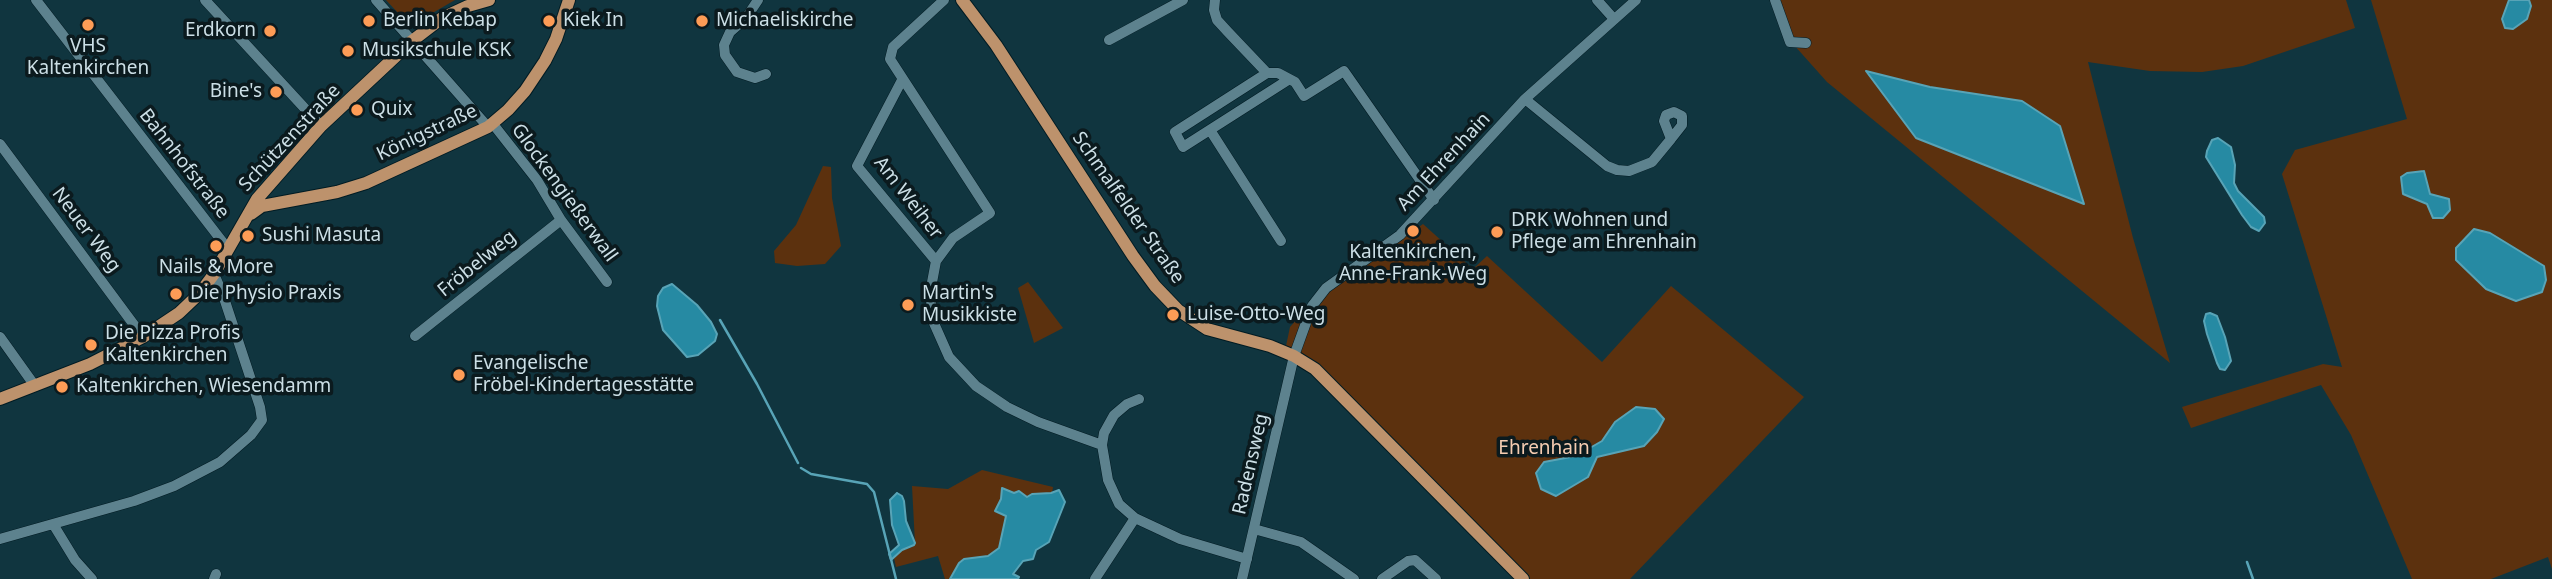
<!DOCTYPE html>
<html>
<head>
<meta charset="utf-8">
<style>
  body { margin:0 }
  canvas { display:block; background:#10353f }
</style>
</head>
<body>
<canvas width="2552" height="579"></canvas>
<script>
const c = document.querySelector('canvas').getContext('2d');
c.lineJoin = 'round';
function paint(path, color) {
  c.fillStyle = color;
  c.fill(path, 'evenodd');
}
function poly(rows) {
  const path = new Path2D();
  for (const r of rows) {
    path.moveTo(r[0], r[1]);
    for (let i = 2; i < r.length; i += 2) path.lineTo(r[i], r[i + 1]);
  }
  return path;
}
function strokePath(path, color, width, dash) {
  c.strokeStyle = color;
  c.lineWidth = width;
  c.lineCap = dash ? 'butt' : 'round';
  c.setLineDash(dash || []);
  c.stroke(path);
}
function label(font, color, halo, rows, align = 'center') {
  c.font = font + ' "Noto Sans",sans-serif';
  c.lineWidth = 7;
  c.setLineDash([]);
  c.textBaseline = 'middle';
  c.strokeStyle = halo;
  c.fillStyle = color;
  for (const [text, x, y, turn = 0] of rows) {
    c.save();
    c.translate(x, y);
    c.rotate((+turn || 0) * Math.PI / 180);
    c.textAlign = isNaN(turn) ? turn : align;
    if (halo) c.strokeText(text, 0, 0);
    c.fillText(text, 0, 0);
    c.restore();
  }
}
paint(poly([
  [386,0,455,0,410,26],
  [1780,0,2346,0,2355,28,2243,66,2202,72,2150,71,2088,62,2133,238,2170,363,1827,82,1794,45],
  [1868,71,1930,87,2060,126,2083,203],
  [2371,0,2552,0,2552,569,2548,557,2491,579,2412,579,2351,435,2321,385,2191,428,2182,407,2323,364,2342,367,2282,174,2295,150,2407,119],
  [823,166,831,167,832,198,841,246,825,264,797,266,775,263,774,251,796,225],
  [1423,224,1473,269,1487,256,1602,362,1671,286,1804,397,1630,579,1528,579,1286,346,1290,327,1306,309],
  [1028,282,1063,328,1034,343,1018,288],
  [982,470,1053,487,1052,493,1032,494,1027,497,1014,493,1001,499,995,510,1006,516,999,548,988,556,964,559,959,563,950,579,945,579,938,556,896,567,894,558,902,550,912,547,915,543,912,486,948,489]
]), '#5c310e');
const water = poly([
  [2509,0,2529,0,2531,6,2527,19,2513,29,2505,28,2502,19,2509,0],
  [1866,71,1930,87,2022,101,2060,126,2084,204,1916,138,1866,71],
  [2218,138,2231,147,2235,165,2234,183,2238,191,2264,217,2265,223,2259,231,2251,227,2242,215,2206,157,2207,151,2212,140,2218,138],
  [2424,171,2430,194,2449,199,2450,210,2443,218,2433,218,2427,204,2403,194,2401,177,2407,173,2424,171],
  [2474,229,2490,233,2544,266,2546,280,2542,292,2516,301,2486,289,2456,260,2456,248,2474,229],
  [672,284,697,305,711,322,717,334,715,341,698,355,687,357,663,330,657,306,658,296,663,288,672,284],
  [2210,313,2217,316,2225,337,2231,361,2225,370,2220,369,2217,363,2207,334,2204,321,2206,314,2210,313],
  [1636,407,1655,409,1664,419,1657,432,1644,446,1597,457,1588,477,1556,496,1541,489,1536,473,1544,462,1576,456,1602,441,1615,422,1636,407],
  [1002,488,1014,493,1019,491,1027,497,1032,494,1051,493,1059,490,1065,502,1049,542,1036,550,1033,559,1023,561,1013,574,1019,577,1018,579,950,579,959,563,964,559,988,556,999,548,1006,516,995,511,1001,499,1002,488],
  [897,493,902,496,904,501,906,521,915,543,914,545,902,550,891,560,889,554,899,545,892,525,890,500,897,493]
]);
paint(water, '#268aa3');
strokePath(water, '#58a4b7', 2);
strokePath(poly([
  [720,320,757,384,798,463],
  [801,468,811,474,867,484,874,492,896,579],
  [2247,562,2253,579]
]), '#58a4b7', 2.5);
const minor = poly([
  [36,0,228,249],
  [205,0,321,126],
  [376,0,488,127],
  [758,0,746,18,730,32,724,45,725,55,737,72,755,78,766,74],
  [944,0,893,47,890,59,990,213,953,238,936,261,930,293,933,321,949,357,976,386,1007,407,1038,422,1102,445],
  [1215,0,1214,10,1217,20,1228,32,1267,73,1278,73,1295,82,1304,96,1344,71,1434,200],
  [1597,0,1614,19],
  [1775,0,1790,42,1806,43],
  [1109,40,1183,0],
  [1267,73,1175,132,1183,147,1288,80],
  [902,80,857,166,936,261],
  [1525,99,1607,166,1617,170,1629,171,1652,162,1671,139,1682,125,1682,116,1674,112,1666,115,1664,121,1671,139],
  [493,124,537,180,561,220,607,282],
  [1210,130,1281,241],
  [0,144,143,337],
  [415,336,561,220],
  [0,337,35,386],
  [1139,399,1127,404,1114,415,1104,433,1102,445,1108,480,1119,504,1135,518,1180,539,1247,559],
  [53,524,75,560,92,579],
  [1254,529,1301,542,1354,579],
  [0,539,134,501,174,486,220,462,251,435,262,420,260,407,223,295,214,274],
  [214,579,216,574],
  [1095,579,1135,518],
  [1242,579,1294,356,1312,306,1326,288,1400,235,1525,99,1636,0],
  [1382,579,1408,561,1415,560,1436,579]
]);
const major = poly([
  [962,0,996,45,1133,256,1155,286,1178,310,1207,329,1270,346,1294,356,1315,369,1523,579],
  [251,214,262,206,337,192,366,183,488,127,508,110,525,91,545,61,556,39,569,0],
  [0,399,90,364,143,337,179,313,199,294,214,274,257,199,321,126,412,41,442,18,468,6,489,0]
]);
strokePath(minor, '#011b23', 11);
strokePath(major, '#011b23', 14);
strokePath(minor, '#5d828e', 10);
strokePath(major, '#bd926c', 12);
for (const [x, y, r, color] of [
  [369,21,7,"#fd9c56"],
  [549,21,7,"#fd9c56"],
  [702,21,7,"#fd9c56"],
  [88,25,7,"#fd9c56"],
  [270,31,7,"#fd9c56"],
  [348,51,7,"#fd9c56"],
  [276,92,7,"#fd9c56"],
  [357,110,7,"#fd9c56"],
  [1413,231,7,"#fd9c56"],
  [1497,232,7,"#fd9c56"],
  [248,236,7,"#fd9c56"],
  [216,246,7,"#fd9c56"],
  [176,294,7,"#fd9c56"],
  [908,305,7,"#fd9c56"],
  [1173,315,7,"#fd9c56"],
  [91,345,7,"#fd9c56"],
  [459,375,7,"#fd9c56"],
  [62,387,7,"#fd9c56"]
]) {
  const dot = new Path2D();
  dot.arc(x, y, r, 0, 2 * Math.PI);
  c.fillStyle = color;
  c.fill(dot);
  strokePath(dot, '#0b1a1e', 2.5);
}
label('19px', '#ccdfe6', '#0b1a1e', [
  ["Berlin Kebap",383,21],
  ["Kiek In",563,21],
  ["Michaeliskirche",716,21],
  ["Erdkorn",256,31,"right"],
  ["VHS",88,47,"center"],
  ["Kaltenkirchen",88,69,"center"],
  ["Musikschule KSK",362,51],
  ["Bine's",262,92,"right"],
  ["Quix",371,110],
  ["DRK Wohnen und",1511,221],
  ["Pflege am Ehrenhain",1511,243],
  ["Sushi Masuta",262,236],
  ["Kaltenkirchen,",1413,253,"center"],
  ["Anne-Frank-Weg",1413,275,"center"],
  ["Nails & More",216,268,"center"],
  ["Die Physio Praxis",190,294],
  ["Martin's",922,294],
  ["Musikkiste",922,316],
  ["Luise-Otto-Weg",1187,315],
  ["Die Pizza Profis",105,334],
  ["Kaltenkirchen",105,356],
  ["Evangelische",473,364],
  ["Fröbel-Kindertagesstätte",473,386],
  ["Kaltenkirchen, Wiesendamm",76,387]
], 'left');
label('19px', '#ccdfe6', '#0b1a1e', [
  ["Königstraße",427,133,-25],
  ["Schützenstraße",290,138,-47],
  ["Am Ehrenhain",1444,162,-47],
  ["Bahnhofstraße",184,164,52],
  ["Glockengießerwall",564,193,54],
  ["Am Weiher",908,198,52],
  ["Schmalfelder Straße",1128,208,55],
  ["Neuer Weg",86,230,53],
  ["Fröbelweg",477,264,-39],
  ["Radensweg",1251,464,-77]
]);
label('19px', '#f5ccb1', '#0b1a1e', [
  ["Ehrenhain",1544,449]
]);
</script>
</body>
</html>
